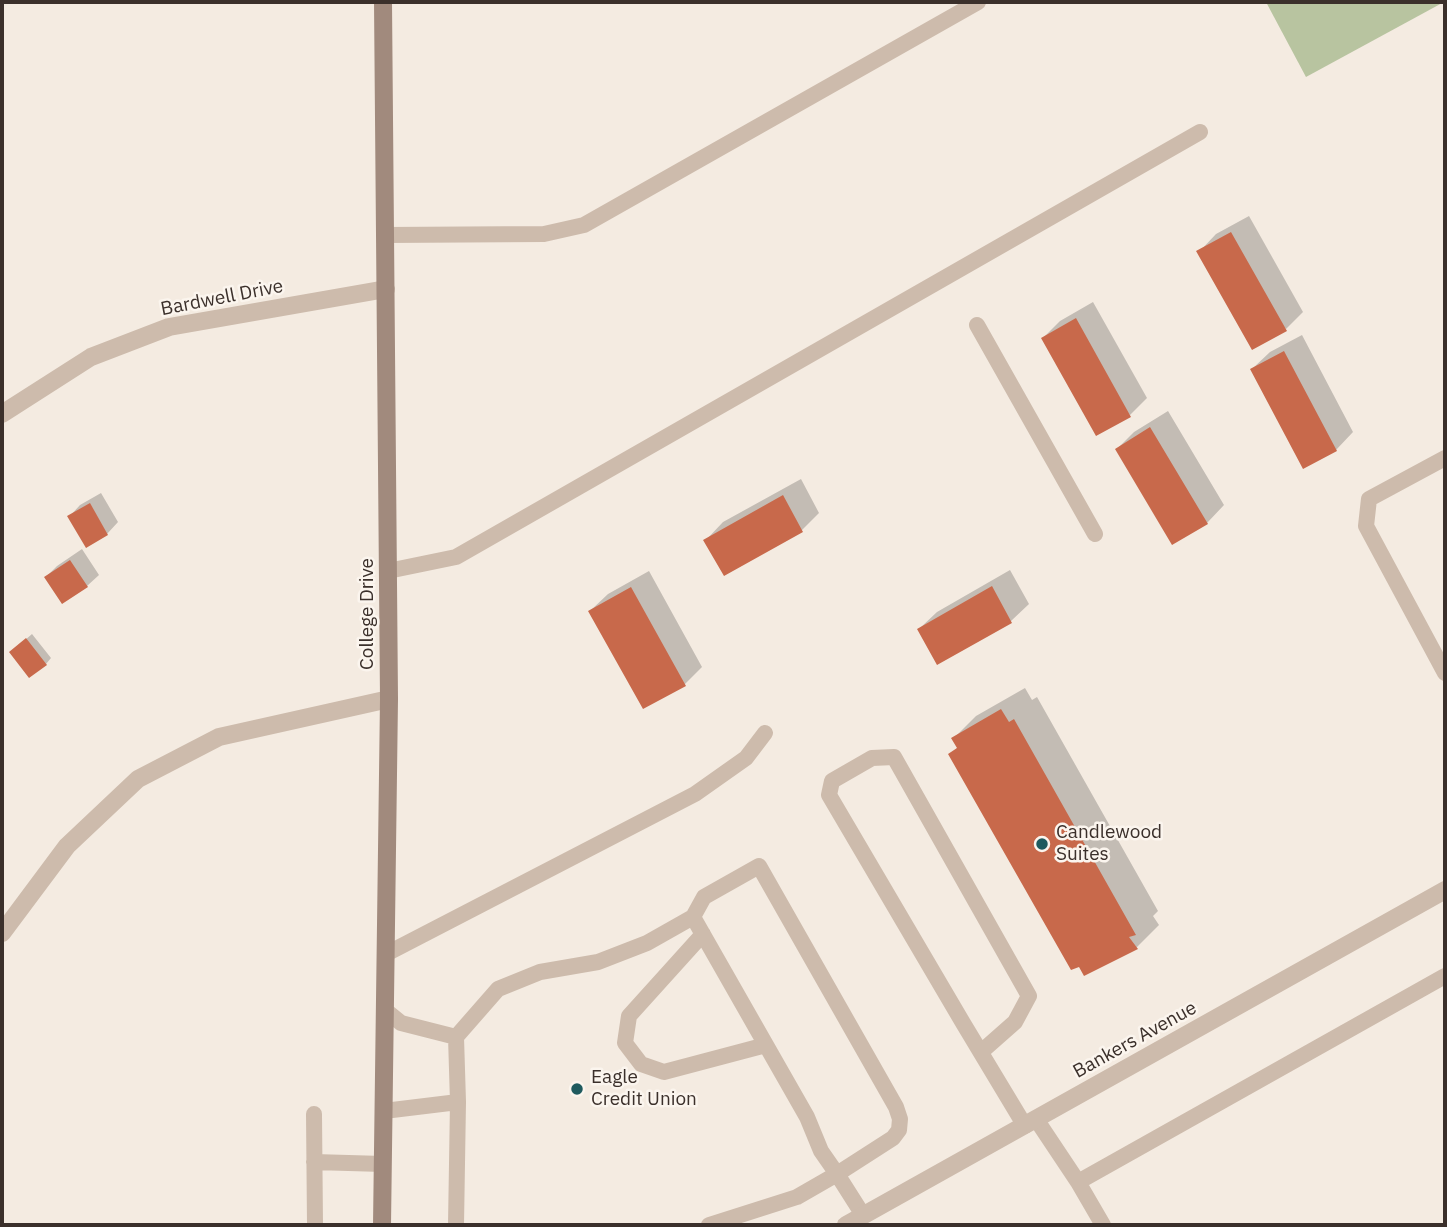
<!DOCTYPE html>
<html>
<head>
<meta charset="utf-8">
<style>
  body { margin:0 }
  #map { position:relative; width:1447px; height:1227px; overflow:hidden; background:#f4ebe1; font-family:"IBM Plex Sans",sans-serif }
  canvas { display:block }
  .frame { position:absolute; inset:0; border:4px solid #3b302b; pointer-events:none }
</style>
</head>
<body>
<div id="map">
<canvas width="1447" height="1227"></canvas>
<div class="frame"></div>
</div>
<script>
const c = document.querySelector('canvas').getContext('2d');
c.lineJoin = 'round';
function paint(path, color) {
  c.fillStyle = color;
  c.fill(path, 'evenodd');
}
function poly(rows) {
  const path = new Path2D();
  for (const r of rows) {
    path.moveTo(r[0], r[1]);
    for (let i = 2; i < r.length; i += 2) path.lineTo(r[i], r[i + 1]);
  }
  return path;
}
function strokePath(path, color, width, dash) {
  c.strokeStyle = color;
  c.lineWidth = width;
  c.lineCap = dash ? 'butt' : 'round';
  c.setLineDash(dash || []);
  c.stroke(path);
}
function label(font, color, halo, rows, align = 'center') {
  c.font = font + ' "IBM Plex Sans",sans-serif';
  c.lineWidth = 5;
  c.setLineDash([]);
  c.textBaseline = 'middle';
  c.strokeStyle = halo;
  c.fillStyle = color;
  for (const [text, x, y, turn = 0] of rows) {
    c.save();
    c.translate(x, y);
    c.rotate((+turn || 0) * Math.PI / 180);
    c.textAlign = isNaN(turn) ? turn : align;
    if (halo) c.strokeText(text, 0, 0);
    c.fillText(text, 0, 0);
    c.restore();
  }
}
paint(poly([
  [1266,2,1444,2,1306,77]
]), '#b8c4a0');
paint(poly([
  [1249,216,1303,312,1286,329,1199,252,1216,234],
  [1093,302,1147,398,1130,415,1043,338,1060,321],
  [1302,335,1353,432,1336,450,1252,369,1270,352],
  [1168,411,1224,505,1207,523,1117,449,1134,432],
  [801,479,819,513,802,530,706,540,723,522],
  [101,493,118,522,107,534,69,517,80,505],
  [82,549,99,575,87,586,46,577,57,566],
  [1010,570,1029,604,1011,621,938,663,919,629,937,612],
  [649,571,702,667,685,684,644,707,590,611,608,594],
  [32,634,51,658,46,664,17,647],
  [1025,688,1032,700,1037,697,1158,911,1153,916,1159,925,1136,948,951,754,958,747,953,739,976,716]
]), '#0003');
paint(poly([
  [1231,232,1287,331,1252,350,1196,251],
  [1076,318,1131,417,1096,436,1041,338],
  [1284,351,1337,451,1303,469,1250,369],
  [1150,427,1208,524,1172,545,1115,449],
  [783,495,803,532,724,576,703,540],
  [90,503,108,535,86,548,67,516],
  [70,560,88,587,62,604,44,577],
  [992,586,1012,623,937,665,917,629],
  [631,587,686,686,643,709,588,611],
  [26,638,47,665,29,678,9,652],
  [1001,709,1009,722,1014,719,1136,935,1129,937,1138,949,1084,976,1079,967,1071,970,948,754,957,748,951,738]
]), '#c8694b');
strokePath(poly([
  [386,235,544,234,584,225,978,2],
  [977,325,1095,534],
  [1445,458,1369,499,1366,526,1445,673],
  [388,571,456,557,1200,132],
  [693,917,704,897,759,866,896,1107,900,1119,899,1130,893,1138,837,1174,863,1215],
  [703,934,629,1016,625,1043,641,1064,664,1072,766,1045],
  [386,954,695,794,746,758,765,733],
  [385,1010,401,1023,456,1037],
  [981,1052,1015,1022,1029,996,894,757,872,758,832,781,829,795,963,1023,1025,1126],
  [384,1111,458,1102],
  [314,1114,315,1225],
  [1036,1119,1078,1182,1103,1225],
  [314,1162,383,1164],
  [1078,1182,1445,976],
  [456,1225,458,1102,456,1037,498,989,540,972,598,962,647,943,693,917,807,1117,821,1151,837,1174,797,1197,709,1225]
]), '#cdbbac', 16);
strokePath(poly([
  [2,414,91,357,169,327,386,289],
  [2,933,67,846,138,779,219,737,389,699],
  [846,1225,1445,890]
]), '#cdbbac', 18);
strokePath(poly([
  [382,1225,389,699,383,2]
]), '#a18a7d', 18);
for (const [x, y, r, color] of [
  [1042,844,7,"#1f5a5e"],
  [577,1089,7,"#1f5a5e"]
]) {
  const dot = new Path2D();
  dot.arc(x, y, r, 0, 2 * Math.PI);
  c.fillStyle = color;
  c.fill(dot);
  strokePath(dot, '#fbf5ee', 2.5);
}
label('19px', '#3b302b', '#fbf5ee', [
  ["Bardwell Drive",222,298,-11],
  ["College Drive",368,614,-90],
  ["Bankers Avenue",1135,1040,-29]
]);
label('19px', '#3b302b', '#fbf5ee', [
  ["Candlewood",1056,833],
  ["Suites",1056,855],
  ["Eagle",591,1078],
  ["Credit Union",591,1100]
], 'left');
</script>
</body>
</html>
